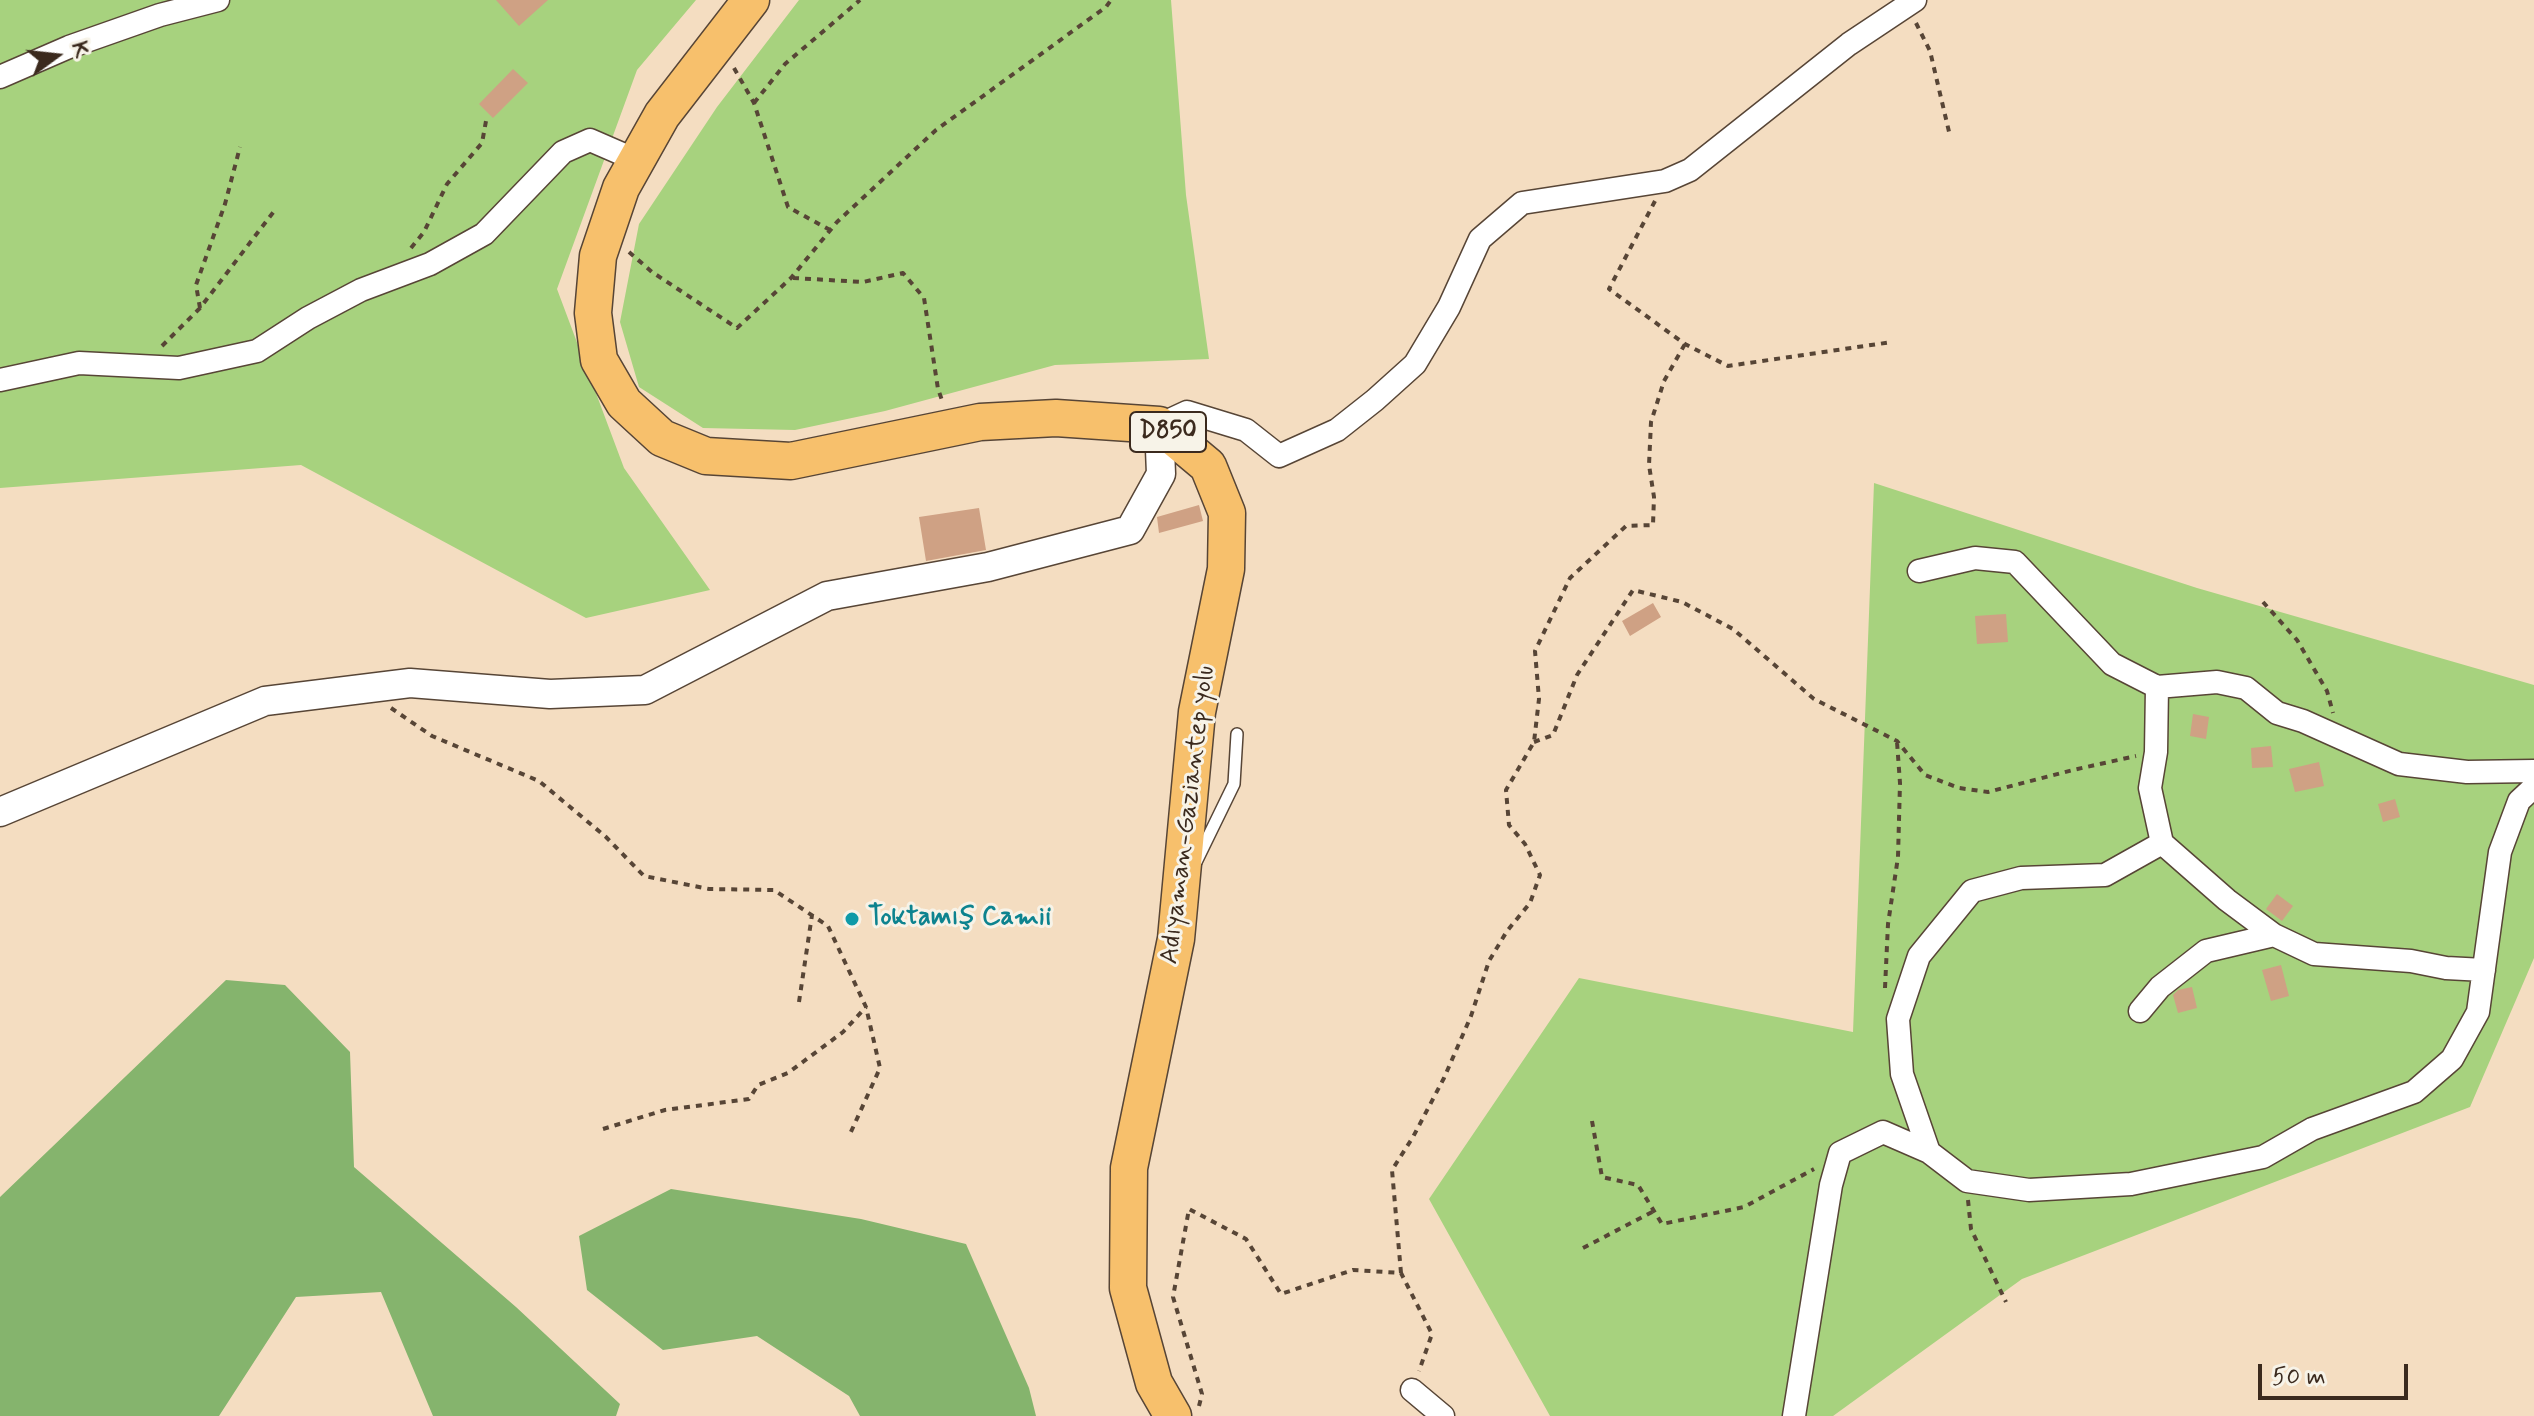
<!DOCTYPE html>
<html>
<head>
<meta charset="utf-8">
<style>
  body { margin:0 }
  #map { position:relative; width:2534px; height:1416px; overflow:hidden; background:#f4ddc1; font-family:Mynerve,sans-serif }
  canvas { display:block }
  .north { position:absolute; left:16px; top:16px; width:80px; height:80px; -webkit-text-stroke:6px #f7f3e8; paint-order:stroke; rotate:75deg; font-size:22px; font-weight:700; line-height:32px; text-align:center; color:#3b2a1e }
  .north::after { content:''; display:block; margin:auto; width:28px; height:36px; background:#3b2a1e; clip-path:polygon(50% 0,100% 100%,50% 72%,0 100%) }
  .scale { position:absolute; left:2258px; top:1364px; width:150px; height:36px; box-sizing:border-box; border:4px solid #3b2a1e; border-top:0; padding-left:10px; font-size:24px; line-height:28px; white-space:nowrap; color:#3b2a1e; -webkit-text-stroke:6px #f7f3e8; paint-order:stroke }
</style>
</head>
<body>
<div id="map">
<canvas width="2534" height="1416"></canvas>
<div class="north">K</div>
<div class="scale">50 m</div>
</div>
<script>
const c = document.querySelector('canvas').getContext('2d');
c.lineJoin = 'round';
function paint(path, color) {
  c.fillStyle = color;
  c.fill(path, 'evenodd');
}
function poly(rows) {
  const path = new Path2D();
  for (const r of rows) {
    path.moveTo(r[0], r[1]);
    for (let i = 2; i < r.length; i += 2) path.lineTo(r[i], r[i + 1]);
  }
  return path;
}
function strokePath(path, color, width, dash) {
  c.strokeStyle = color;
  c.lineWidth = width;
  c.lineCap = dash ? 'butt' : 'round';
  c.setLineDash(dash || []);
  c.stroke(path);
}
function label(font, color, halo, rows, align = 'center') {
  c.font = font + ' Mynerve,sans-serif';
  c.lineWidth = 6;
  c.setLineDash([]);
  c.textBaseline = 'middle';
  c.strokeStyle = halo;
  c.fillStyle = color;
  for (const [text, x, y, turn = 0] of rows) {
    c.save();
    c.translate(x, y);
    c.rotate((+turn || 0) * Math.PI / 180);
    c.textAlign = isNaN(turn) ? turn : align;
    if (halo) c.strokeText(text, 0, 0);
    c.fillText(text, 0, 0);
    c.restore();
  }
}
paint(poly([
  [0,0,696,0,637,70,557,289,624,468,710,590,586,618,301,465,0,488],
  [799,0,1171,0,1186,195,1209,359,1055,365,885,411,795,430,703,428,639,387,620,322,639,224,717,107],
  [1874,483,2197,588,2534,685,2534,958,2470,1107,2022,1279,1833,1416,1550,1416,1429,1199,1579,978,1853,1032]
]), '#a7d27e');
paint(poly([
  [226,980,285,985,350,1052,354,1167,516,1307,620,1404,616,1416,433,1416,381,1292,296,1297,219,1416,0,1416,0,1197],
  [671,1189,861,1219,966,1244,1029,1388,1036,1416,860,1416,849,1396,757,1336,663,1350,587,1290,579,1236]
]), '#85b46d');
paint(poly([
  [496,0,548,0,519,26],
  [513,69,528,83,493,118,479,104],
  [1199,505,1203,521,1159,533,1157,517],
  [979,508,986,550,926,561,919,517],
  [1653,603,1661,617,1630,636,1622,621],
  [2006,614,2008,642,1977,644,1975,616],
  [2193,714,2209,717,2206,739,2190,736],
  [2271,746,2273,767,2252,768,2251,748],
  [2319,762,2324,786,2295,792,2289,769],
  [2395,799,2400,817,2383,822,2378,804],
  [2277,894,2293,906,2282,921,2266,909],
  [2281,965,2289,996,2271,1001,2262,970],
  [2192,987,2197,1008,2178,1013,2173,995,2178,990]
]), '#cfa184');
const service = poly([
  [1196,862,1234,784,1237,734]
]);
const minor = poly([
  [0,77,69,47,160,15,218,0],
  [0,380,79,363,179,368,257,351,308,318,361,290,430,264,484,234,563,152,590,140,636,160],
  [1159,425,1187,412,1246,430,1279,456,1337,430,1375,400,1415,364,1449,307,1480,239,1522,203,1665,181,1690,170,1849,44,1915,0],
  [1919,571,1975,558,2015,562,2112,664,2157,687],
  [2484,970,2446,968,2411,961,2314,954,2274,935,2227,900,2162,843,2150,788,2156,752,2157,687,2217,682,2246,688,2277,713,2303,721,2399,764,2467,772,2534,771],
  [2140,1011,2160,987,2206,951,2274,935],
  [1929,1152,1902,1074,1898,1019,1919,956,1972,891,2021,878,2105,875,2162,843],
  [1412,1390,1443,1416],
  [1794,1416,1831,1185,1840,1153,1883,1132,1929,1152,1967,1181,2029,1190,2131,1184,2263,1157,2312,1129,2414,1092,2452,1059,2478,1012,2500,852,2519,801,2534,787]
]);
const tertiary = poly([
  [0,812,265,701,410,683,550,694,645,690,827,596,988,567,1130,530,1161,474,1159,425]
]);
const primary = poly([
  [751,0,662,115,621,188,598,256,593,313,599,360,624,403,662,438,706,456,791,461,980,422,1056,418,1159,425,1208,466,1227,513,1226,569,1197,712,1176,939,1129,1168,1128,1288,1154,1383,1173,1416]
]);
strokePath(service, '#574536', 14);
strokePath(minor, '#574536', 25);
strokePath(tertiary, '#574536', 31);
strokePath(primary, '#574536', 39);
strokePath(poly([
  [1916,23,1930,51,1950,136],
  [734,68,754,103,788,207,830,230],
  [754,103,785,64,860,0],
  [1655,201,1609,289,1685,344,1728,366,1892,342],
  [411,248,424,232,447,184,482,143,486,121],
  [629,252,652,272,737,328,791,278,837,222,936,130,1106,7,1111,0],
  [793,278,863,282,903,273,924,298,938,389,943,403],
  [200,308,196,285,225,204,240,147],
  [162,346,200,308,275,210],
  [2263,602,2297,640,2327,691,2333,713],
  [391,708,432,736,539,781,606,837,644,876,709,889,774,890,828,926,866,1007,880,1068,850,1134],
  [1534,742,1553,735,1577,675,1633,590,1682,602,1733,629,1814,699,1897,741,1925,775,1959,788,1988,792,2073,770,2136,756],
  [1885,988,1888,924,1898,857,1900,783,1897,742],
  [799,1002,812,915],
  [1592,1121,1602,1177,1638,1185,1662,1224,1744,1207,1814,1169],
  [603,1129,665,1110,749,1099,758,1085,788,1073,843,1032,866,1007],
  [1968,1200,1971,1229,2006,1302],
  [1583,1248,1654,1211],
  [1401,1273,1392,1170,1413,1137,1444,1078,1471,1016,1489,961,1507,931,1530,903,1540,875,1525,844,1509,825,1506,790,1534,742,1539,699,1535,651,1570,578,1626,526,1653,525,1654,497,1649,465,1651,422,1664,381,1685,344],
  [1199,1406,1202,1394,1173,1297,1189,1209,1246,1239,1281,1294,1353,1270,1401,1273,1432,1334,1419,1371]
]), '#574536', 4, [6, 6]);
strokePath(service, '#fff', 11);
strokePath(minor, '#fff', 22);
strokePath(tertiary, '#fff', 28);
strokePath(primary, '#f7c06c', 36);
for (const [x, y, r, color] of [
  [852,919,8,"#0f9aa8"]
]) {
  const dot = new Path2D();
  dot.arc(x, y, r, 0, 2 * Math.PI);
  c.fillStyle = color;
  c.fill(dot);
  strokePath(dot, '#f7f3e8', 3);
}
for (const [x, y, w] of [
  [1168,432,76]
]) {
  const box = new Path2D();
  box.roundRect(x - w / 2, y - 20, w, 40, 6);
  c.fillStyle = '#f7f3e8';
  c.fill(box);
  strokePath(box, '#3b2a1e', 2);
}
label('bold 24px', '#3b2a1e', null, [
  ["D850",1168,432]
]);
label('26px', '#3b2a1e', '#f7f3e8', [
  ["Adıyaman-Gaziantep yolu",1189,815,-83]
]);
label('bold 26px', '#0d838f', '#f7f3e8', [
  ["Toktamış Camii",868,919]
], 'left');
</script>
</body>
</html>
